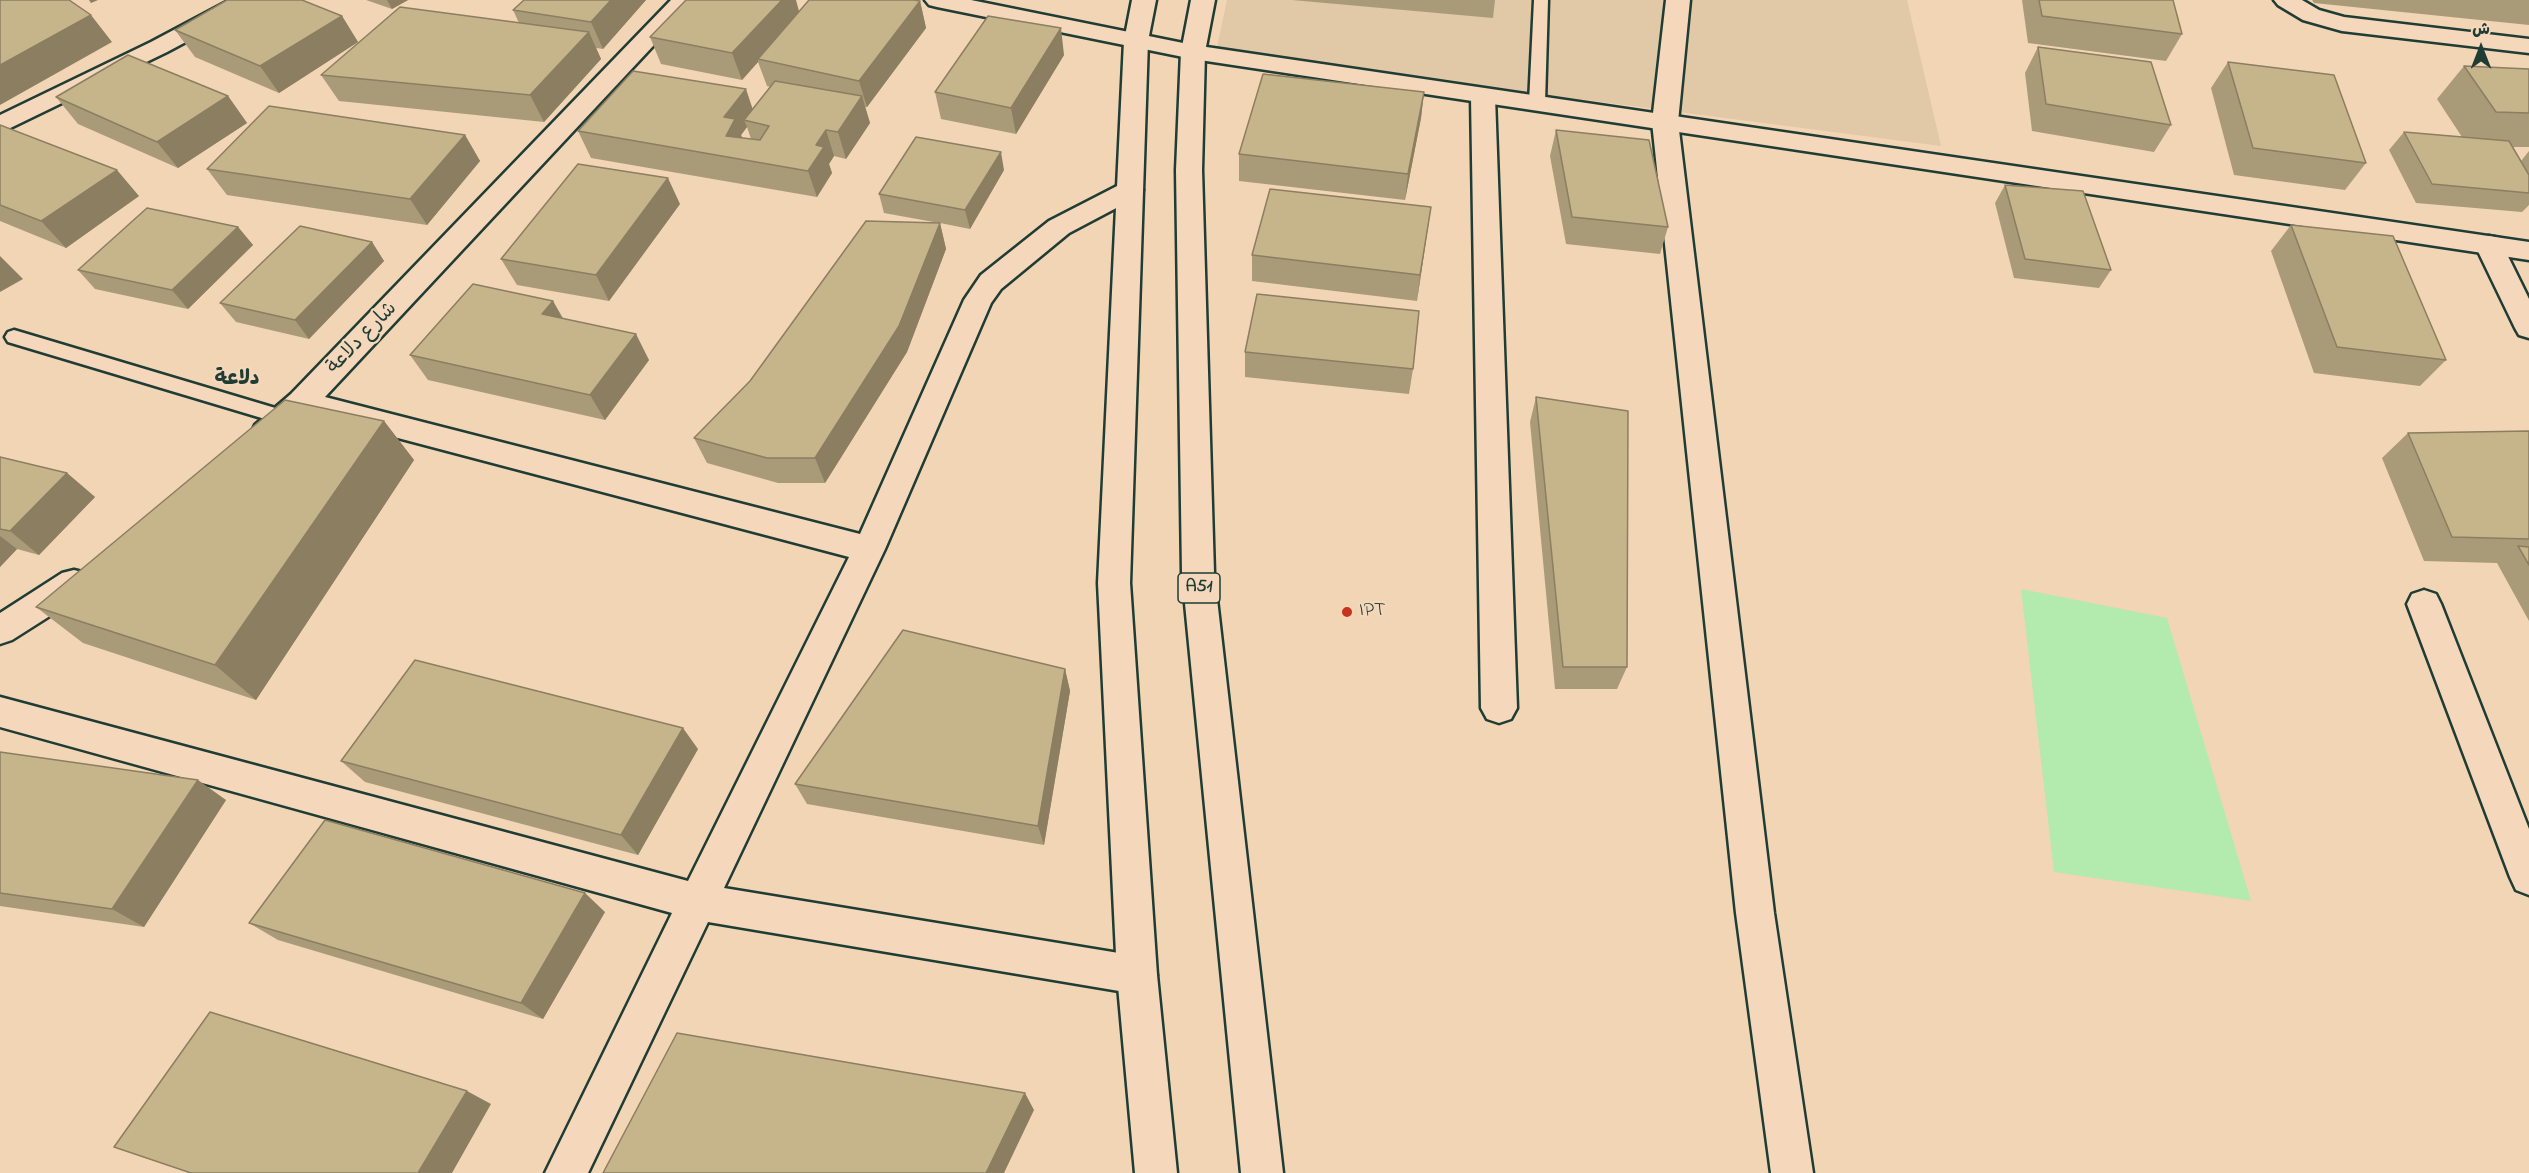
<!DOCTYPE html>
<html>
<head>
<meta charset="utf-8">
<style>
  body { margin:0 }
  #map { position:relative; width:2529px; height:1173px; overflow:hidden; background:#f2d5b5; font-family:"Indie Flower","Playpen Sans Arabic",sans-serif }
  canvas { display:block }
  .north { position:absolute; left:2451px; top:18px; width:60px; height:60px; -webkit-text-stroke:4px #f5d7bb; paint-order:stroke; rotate:0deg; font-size:16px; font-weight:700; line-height:24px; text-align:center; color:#1f3d34 }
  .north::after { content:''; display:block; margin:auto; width:21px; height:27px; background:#1f3d34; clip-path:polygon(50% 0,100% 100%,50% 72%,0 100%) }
</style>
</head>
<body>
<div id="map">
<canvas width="2529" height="1173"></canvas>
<div class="north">ش</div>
</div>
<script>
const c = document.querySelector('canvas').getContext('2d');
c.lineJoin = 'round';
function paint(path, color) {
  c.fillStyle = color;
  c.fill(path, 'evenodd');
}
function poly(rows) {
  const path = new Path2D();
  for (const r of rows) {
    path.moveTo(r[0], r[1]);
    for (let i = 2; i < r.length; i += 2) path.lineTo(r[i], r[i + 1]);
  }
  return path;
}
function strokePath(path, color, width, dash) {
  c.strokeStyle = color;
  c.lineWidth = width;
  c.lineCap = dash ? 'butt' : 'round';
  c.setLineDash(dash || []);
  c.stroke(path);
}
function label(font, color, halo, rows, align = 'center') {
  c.font = font + ' "Indie Flower","Playpen Sans Arabic",sans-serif';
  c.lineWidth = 4.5;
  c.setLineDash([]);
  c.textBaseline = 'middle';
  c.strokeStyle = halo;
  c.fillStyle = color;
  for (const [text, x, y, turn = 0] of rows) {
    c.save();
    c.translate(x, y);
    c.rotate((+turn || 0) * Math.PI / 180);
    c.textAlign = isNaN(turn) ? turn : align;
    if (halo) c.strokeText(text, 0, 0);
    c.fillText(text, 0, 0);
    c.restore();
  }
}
paint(poly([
  [1227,0,1907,0,1941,146,1216,52]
]), '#e1c8a6');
paint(poly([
  [2021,589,2167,618,2251,901,2054,872]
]), '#b3eaad');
const lane = poly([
  [1534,0,1548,0,1545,103,1537,108,1529,103,1534,0],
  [14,330,292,413,295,418,292,423,285,425,8,342,5,337,8,332,14,330]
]);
const street = poly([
  [230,0,259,0,255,5,167,52,0,133,0,115,151,42,230,0],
  [671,0,696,0,325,397,860,534,964,300,981,275,1049,221,1121,184,1130,181,1139,184,1143,190,1139,196,1069,233,1001,289,991,303,885,549,724,888,1137,956,1151,961,1157,975,1151,989,1137,994,708,922,588,1173,545,1173,672,913,0,727,0,697,688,881,849,557,307,414,277,441,266,444,255,441,251,433,255,425,291,394,671,0],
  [1666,0,1690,0,1678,122,1774,913,1813,1173,1771,1173,1736,913,1652,122,1666,0],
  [2274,0,2302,0,2319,10,2344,17,2529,39,2529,53,2342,31,2303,20,2278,5,2274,0],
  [1483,89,1492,92,1495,97,1517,708,1511,719,1499,723,1487,719,1481,708,1471,97,1474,92,1483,89],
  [2489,236,2499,238,2529,299,2529,338,2519,335,2515,328,2475,245,2479,238,2489,236],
  [74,570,86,573,90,583,86,593,12,640,0,644,0,613,62,573,74,570],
  [2424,590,2436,594,2441,604,2529,829,2529,895,2516,890,2510,877,2407,604,2412,594,2424,590]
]);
const secondary = poly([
  [925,0,971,0,1193,45,2529,242,2529,260,1193,59,937,7,929,5,925,0]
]);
const highway = poly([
  [1132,0,1156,0,1148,41,1130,583,1157,975,1177,1173,1135,1173,1117,975,1098,583,1124,41,1132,0],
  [1191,0,1215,0,1205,52,1202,170,1214,573,1283,1173,1241,1173,1182,573,1176,170,1181,52,1191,0]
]);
strokePath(lane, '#1f3d34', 5);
strokePath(street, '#1f3d34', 5);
strokePath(secondary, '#1f3d34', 5);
strokePath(highway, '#1f3d34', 5);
paint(lane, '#f5d7bb');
paint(street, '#f5d7bb');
paint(secondary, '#f5d7bb');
paint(highway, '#f5d7bb');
paint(poly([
  [366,0,408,0,392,9],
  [524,0,646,0,603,49,596,48,601,59,544,122,339,101,321,75,519,23,513,10],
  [1292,0,1495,0,1493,18],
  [2022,0,2173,0,2182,34,2166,61,2028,43],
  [2312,0,2529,0,2529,25,2314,3],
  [920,1,926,28,867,107,865,107,870,123,846,159,834,156,829,164,832,173,817,197,591,158,578,131,753,109,770,87,767,86,758,62,742,80,661,64,650,37,799,11],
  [747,127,751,139,742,138,741,135],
  [342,16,358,42,279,93,195,57,175,30],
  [2038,47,2171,125,2154,152,2032,131,2025,73],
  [1064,55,1016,134,941,119,935,92],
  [2228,62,2366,163,2345,190,2234,175,2211,88],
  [2464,66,2529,69,2529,147,2513,147,2521,161,2529,151,2529,205,2522,212,2416,203,2389,150,2404,132,2462,137,2437,99],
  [1424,92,1421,118,1405,200,1239,181,1239,154],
  [228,96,247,123,178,168,78,124,56,97],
  [0,125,139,196,66,248,0,221],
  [1556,130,1668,227,1660,254,1566,244,1550,156],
  [465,135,480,161,427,225,227,195,207,169],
  [1004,170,970,229,940,223,946,249,907,352,825,483,778,483,707,463,694,438,939,223,884,213,879,194],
  [2005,185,2111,270,2099,288,2014,278,1995,203],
  [680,204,609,301,517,285,501,259],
  [1431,207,1417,301,1252,281,1252,255],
  [2291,225,2446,360,2420,386,2314,373,2271,251],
  [238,227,253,245,188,309,95,289,78,270],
  [372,242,384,261,309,339,236,322,220,303],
  [553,301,563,318,649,360,605,420,428,380,410,355],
  [1245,352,1413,369,1409,394,1245,377],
  [1536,397,1627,667,1617,689,1555,689,1530,422],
  [384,421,414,460,256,700,83,643,36,607],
  [2529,431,2529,621,2497,563,2424,561,2382,458,2408,433],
  [0,457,67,473,95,497,39,555,17,549,0,567],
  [1065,669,1070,691,1044,845,807,804,795,784],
  [698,749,638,855,365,782,341,761],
  [0,752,226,800,144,927,0,906],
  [605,912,543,1019,278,940,249,923]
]), '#aa9b78');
paint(poly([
  [89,0,98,0,91,3],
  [387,0,408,0,392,9],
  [611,0,646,0,603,49,591,22],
  [782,0,796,0,800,15,758,59,758,62,742,80,732,53],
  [920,1,926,28,867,107,859,81],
  [91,15,112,42,0,105,0,65],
  [342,16,358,42,279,93,260,66],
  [1061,28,1064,55,1016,134,1011,108],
  [589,32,601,59,544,122,530,95],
  [746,89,755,116,744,120,747,127,741,135,745,146,726,136,724,117],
  [1424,92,1421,118,1405,200,1408,174],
  [228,96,247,123,178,168,157,142],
  [862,96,870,123,846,159,838,132],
  [826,130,834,156,829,164,832,173,817,197,808,171,816,145],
  [465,135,480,161,427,225,410,199],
  [1001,152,1004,170,970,229,965,210],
  [117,170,139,196,66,248,41,221],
  [668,178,680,204,609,301,596,275],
  [1431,207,1427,233,1417,301,1420,275],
  [940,223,946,249,907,352,825,483,815,458],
  [238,227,253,245,188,309,172,290],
  [372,242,384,261,309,339,295,320],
  [0,256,23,279,0,292],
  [553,301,567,327,542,314],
  [636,334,649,360,605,420,590,395],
  [384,421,414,460,256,700,215,665],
  [67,473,95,497,39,555,10,531],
  [0,536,17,549,0,567],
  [1065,669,1070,691,1044,845,1038,826],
  [683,728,698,749,638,855,621,835],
  [198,780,226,800,144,927,112,909],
  [585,893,605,912,543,1019,521,1003],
  [467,1091,491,1104,452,1173,418,1173],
  [1025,1093,1034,1110,1004,1173,986,1173]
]), '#8b7e61');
const building = poly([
  [0,0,69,0,91,15,0,65,0,0],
  [227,0,302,0,342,16,260,66,175,30,227,0],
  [524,0,611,0,591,22,513,10,524,0],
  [686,0,782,0,732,53,650,37,686,0],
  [809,0,914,0,920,1,859,81,758,59,809,0],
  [2039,0,2173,0,2182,34,2042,16,2039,0],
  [400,7,589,32,530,95,321,75,400,7],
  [988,16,1061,28,1011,108,935,92,988,16],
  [2038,47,2151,62,2171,125,2046,104,2038,47],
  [128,55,228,96,157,142,56,97,128,55],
  [2228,62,2334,75,2366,163,2253,148,2228,62],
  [2464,66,2529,69,2529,113,2496,112,2464,66],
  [633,71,746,89,724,117,735,119,726,136,760,140,769,126,744,120,775,81,862,96,838,132,826,130,816,145,824,147,808,171,578,131,633,71],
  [1263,74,1424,92,1408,174,1239,154,1263,74],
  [269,106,465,135,410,199,207,169,269,106],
  [0,125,117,170,41,221,0,205,0,125],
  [1556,130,1649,140,1668,227,1572,217,1556,130],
  [2404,132,2509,141,2529,175,2529,193,2432,184,2404,132],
  [916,137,1001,152,965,210,879,194,916,137],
  [578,164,668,178,596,275,501,259,578,164],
  [2005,185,2083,191,2111,270,2025,259,2005,185],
  [1270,189,1431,207,1420,275,1252,255,1270,189],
  [147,208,238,227,172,290,78,270,147,208],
  [866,221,940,223,899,326,815,458,767,458,694,438,750,381,866,221],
  [2291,225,2393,236,2446,360,2337,347,2291,225],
  [300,226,372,242,295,320,220,303,300,226],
  [473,284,553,301,542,314,636,334,590,395,410,355,473,284],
  [1257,294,1419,311,1413,369,1245,352,1257,294],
  [1536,397,1628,411,1627,667,1563,667,1536,397],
  [285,400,384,421,215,665,36,607,285,400],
  [2529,431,2529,539,2452,537,2408,433,2529,431],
  [0,457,67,473,10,531,0,529,0,457],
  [2518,546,2529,547,2529,565,2518,546],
  [903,630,1065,669,1038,826,795,784,903,630],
  [415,660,683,728,621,835,341,761,415,660],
  [0,752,198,780,112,909,0,893,0,752],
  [325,820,585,893,521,1003,249,923,325,820],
  [210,1012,467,1091,418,1173,191,1173,114,1147,210,1012],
  [677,1033,1025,1093,986,1173,603,1173,677,1033]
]);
paint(building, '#c6b48b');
strokePath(building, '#8b7e61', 1.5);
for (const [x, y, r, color] of [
  [1347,612,6,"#c8321e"]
]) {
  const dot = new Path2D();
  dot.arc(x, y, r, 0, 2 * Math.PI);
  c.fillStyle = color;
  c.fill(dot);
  strokePath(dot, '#f5d7bb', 2);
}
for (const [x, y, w] of [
  [1199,588,42]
]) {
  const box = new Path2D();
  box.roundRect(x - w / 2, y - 15, w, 30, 4.5);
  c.fillStyle = '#f5d7bb';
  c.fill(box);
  strokePath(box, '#1f3d34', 1.5);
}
label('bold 18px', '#1f3d34', null, [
  ["A51",1199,588]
]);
label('20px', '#1f3d34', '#f5d7bb', [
  ["شارع دلاعة",363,339,-46]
]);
label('20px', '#1f3d34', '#f5d7bb', [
  ["IPT",1359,612]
], 'left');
label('bold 21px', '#1f3d34', '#f5d7bb', [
  ["دلاعة",237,381]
]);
</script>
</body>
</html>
